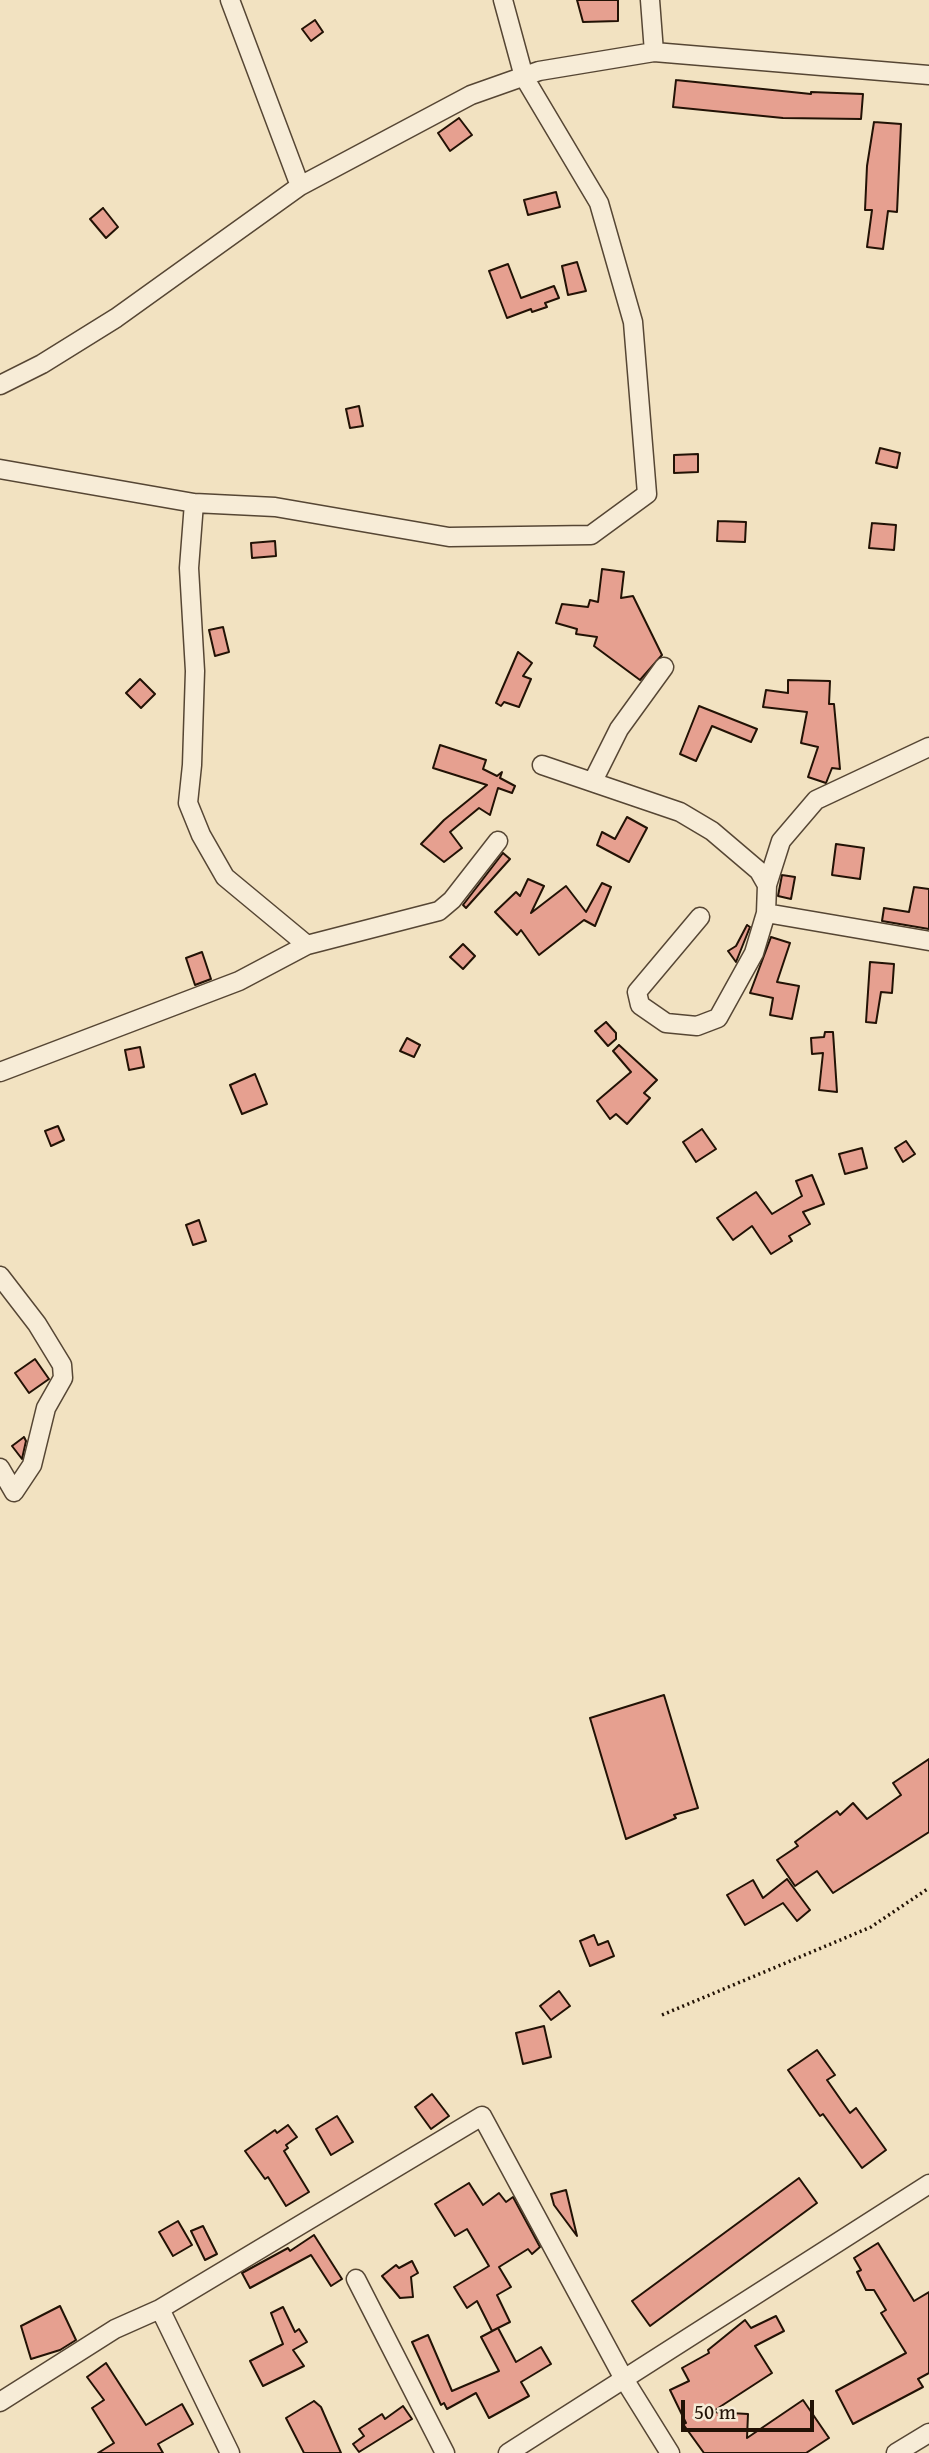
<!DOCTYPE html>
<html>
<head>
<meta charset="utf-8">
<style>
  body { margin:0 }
  #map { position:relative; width:929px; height:2453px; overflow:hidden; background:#f2e2c1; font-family:"Gentium Book Plus",serif }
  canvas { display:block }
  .scale { position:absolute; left:681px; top:2400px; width:133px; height:32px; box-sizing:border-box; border:4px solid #221205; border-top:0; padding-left:9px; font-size:21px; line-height:24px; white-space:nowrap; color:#221205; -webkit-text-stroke:5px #f7ecd7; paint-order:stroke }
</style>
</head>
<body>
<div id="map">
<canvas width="929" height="2453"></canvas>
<div class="scale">50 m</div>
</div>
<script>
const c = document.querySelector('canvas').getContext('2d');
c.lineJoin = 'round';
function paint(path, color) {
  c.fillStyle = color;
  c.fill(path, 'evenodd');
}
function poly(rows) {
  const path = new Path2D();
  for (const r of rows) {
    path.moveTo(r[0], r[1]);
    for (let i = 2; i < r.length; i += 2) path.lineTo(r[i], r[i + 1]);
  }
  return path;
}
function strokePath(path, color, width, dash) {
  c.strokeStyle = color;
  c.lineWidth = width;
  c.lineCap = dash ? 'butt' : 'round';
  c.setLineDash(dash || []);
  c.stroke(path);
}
const building = poly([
  [577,0,618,0,618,21,583,22,577,0],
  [315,20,323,32,311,41,302,29,315,20],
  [676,80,811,94,811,92,863,94,861,119,783,118,673,107,676,80],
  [459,118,472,135,450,151,438,133,459,118],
  [874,122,901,124,897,212,888,211,883,249,867,247,872,210,865,210,867,166,874,122],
  [556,192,560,207,528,215,524,200,556,192],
  [103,208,118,227,106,238,90,219,103,208],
  [577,262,586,291,568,295,562,266,577,262],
  [508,264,521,298,554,286,559,298,545,303,547,307,532,312,531,309,507,318,489,271,508,264],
  [359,406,363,426,350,428,346,409,359,406],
  [880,448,900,453,897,468,876,463,880,448],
  [698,454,698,472,674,473,674,455,698,454],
  [718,521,746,522,745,542,717,541,718,521],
  [872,523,896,525,894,550,869,548,872,523],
  [275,541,276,556,252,558,251,543,275,541],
  [602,569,624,572,621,598,633,596,662,655,640,680,594,646,597,637,576,634,577,629,556,623,562,604,588,607,590,600,598,602,602,569],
  [223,627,229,652,215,656,209,630,223,627],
  [518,652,532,663,523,676,531,679,519,707,504,702,501,706,496,703,518,652],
  [140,679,155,694,141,708,126,693,140,679],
  [788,680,830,681,829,704,834,704,840,769,832,768,826,783,808,777,818,747,801,743,807,712,763,707,766,690,788,693,788,680],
  [699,706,757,729,751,742,712,726,696,761,680,754,699,706],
  [440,745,486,760,483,769,497,776,502,772,500,778,515,786,512,793,498,788,490,815,479,808,450,832,462,848,444,862,421,844,444,820,487,785,433,768,440,745],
  [627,817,647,828,629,862,597,845,602,832,615,839,627,817],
  [836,844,864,848,860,879,832,875,836,844],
  [503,853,510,859,466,908,463,905,503,853],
  [782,875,795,877,791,899,778,896,782,875],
  [528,879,544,886,531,913,566,886,586,912,602,883,611,887,595,926,584,920,539,955,521,930,517,935,495,912,516,892,520,896,528,879],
  [914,887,929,889,929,929,882,921,884,908,909,912,914,887],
  [747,925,750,927,736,962,728,951,736,946,747,925],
  [771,937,790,943,777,982,799,986,792,1019,770,1015,773,998,750,993,771,937],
  [463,944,475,956,463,969,450,957,463,944],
  [202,952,211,979,195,985,186,958,202,952],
  [870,962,894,964,892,993,881,992,876,1023,866,1022,870,962],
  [606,1022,616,1033,616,1039,608,1046,595,1031,606,1022],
  [825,1032,833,1032,837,1092,819,1090,823,1053,812,1054,811,1038,824,1037,825,1032],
  [407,1038,420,1045,414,1057,400,1051,407,1038],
  [619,1045,657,1080,644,1093,650,1098,627,1124,616,1114,610,1119,597,1101,631,1072,613,1051,619,1045],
  [140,1047,144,1067,129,1070,125,1050,140,1047],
  [255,1074,267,1104,242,1114,230,1085,255,1074],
  [58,1126,64,1140,51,1146,45,1131,58,1126],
  [702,1129,716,1149,696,1162,683,1142,702,1129],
  [906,1141,915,1154,903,1162,895,1148,906,1141],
  [862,1148,867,1168,845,1174,839,1154,862,1148],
  [812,1175,824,1204,803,1212,810,1224,789,1236,792,1241,771,1254,752,1226,733,1240,717,1218,756,1192,772,1214,802,1196,796,1181,812,1175],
  [199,1220,206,1241,193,1245,186,1225,199,1220],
  [35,1359,49,1379,29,1393,15,1373,35,1359],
  [24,1437,26,1441,22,1459,12,1446,24,1437],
  [664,1695,698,1808,674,1815,676,1818,626,1839,590,1718,664,1695],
  [929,1759,929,1832,833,1893,817,1871,795,1886,777,1860,798,1846,795,1842,837,1811,840,1815,853,1803,867,1819,901,1795,893,1783,929,1759],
  [787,1879,810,1910,797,1921,783,1903,745,1925,727,1895,753,1880,763,1898,787,1879],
  [594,1935,598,1945,608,1941,614,1956,590,1966,580,1941,594,1935],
  [559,1991,570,2006,551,2020,540,2006,559,1991],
  [544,2026,551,2057,523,2064,516,2033,544,2026],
  [817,2050,835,2075,827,2080,850,2113,856,2108,886,2150,862,2168,823,2114,820,2116,788,2070,817,2050],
  [432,2094,449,2116,431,2129,415,2107,432,2094],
  [337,2116,353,2142,331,2155,316,2129,337,2116],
  [288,2125,297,2137,286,2145,288,2148,284,2151,309,2192,286,2206,268,2177,265,2179,245,2151,275,2130,277,2133,288,2125],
  [799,2178,817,2203,650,2326,632,2301,799,2178],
  [469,2183,483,2205,499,2193,506,2202,513,2197,540,2247,532,2254,528,2249,499,2267,511,2287,497,2295,510,2322,492,2331,477,2301,467,2308,454,2287,489,2266,467,2229,455,2236,435,2204,469,2183],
  [566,2190,577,2236,554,2205,551,2194,566,2190],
  [178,2221,192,2245,173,2256,159,2232,178,2221],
  [203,2226,217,2254,205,2260,191,2231,203,2226],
  [314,2235,342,2279,331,2286,311,2255,250,2288,242,2273,288,2248,290,2251,314,2235],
  [878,2243,914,2301,929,2292,929,2373,918,2379,923,2387,853,2424,836,2391,906,2353,881,2313,886,2310,874,2290,866,2290,857,2272,861,2270,854,2258,878,2243],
  [412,2261,418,2273,411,2277,413,2297,400,2298,382,2276,396,2265,399,2268,412,2261],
  [60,2306,76,2340,60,2350,31,2359,21,2326,60,2306],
  [283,2307,295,2332,299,2329,307,2342,293,2350,304,2366,263,2386,250,2361,283,2344,271,2313,283,2307],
  [776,2316,784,2331,755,2346,772,2373,712,2412,748,2414,747,2438,803,2400,829,2438,806,2453,704,2453,683,2424,686,2423,670,2390,689,2381,682,2368,709,2353,708,2350,745,2320,751,2328,776,2316],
  [498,2328,516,2362,541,2347,551,2364,521,2382,529,2396,489,2418,476,2393,447,2409,444,2403,441,2405,412,2342,428,2335,452,2391,499,2371,481,2337,498,2328],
  [106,2363,146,2425,182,2404,193,2424,158,2444,163,2453,98,2453,114,2443,92,2408,104,2400,87,2377,106,2363],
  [314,2401,321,2407,341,2453,304,2453,286,2418,314,2401],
  [403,2406,412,2419,359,2452,353,2444,364,2436,359,2429,382,2414,385,2419,403,2406]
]);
paint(building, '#e6a090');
strokePath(building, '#221205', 2);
const street = poly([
  [230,0,300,186],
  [650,0,654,52],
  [0,385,42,364,116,318,300,186,471,95,539,71,654,52,929,75],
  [0,469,194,503,275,507,449,537,591,535,647,494,633,322,599,203,524,77,503,0],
  [194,503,189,568,195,671,192,765,188,803,201,835,225,877,307,945],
  [542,765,680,812,712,831,759,871,767,885,766,913,754,953,718,1018,697,1026,666,1023,640,1005,637,992,700,917],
  [593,781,619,729,664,667],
  [767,885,781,841,816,800,929,747],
  [766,913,929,941],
  [0,1072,239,981,307,945,439,911,452,900,498,841],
  [0,1276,37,1324,62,1365,63,1378,46,1408,32,1465,14,1492,0,1468],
  [356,2279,445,2453],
  [160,2309,482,2116,624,2379,670,2453],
  [0,2402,115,2329,160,2309,230,2453],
  [508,2453,929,2184],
  [896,2453,929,2433]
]);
strokePath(street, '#564634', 21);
strokePath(poly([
  [662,2015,871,1927,929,1888]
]), '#221205', 3.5, [2, 3.5]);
strokePath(street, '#f7ecd7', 18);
</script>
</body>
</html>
